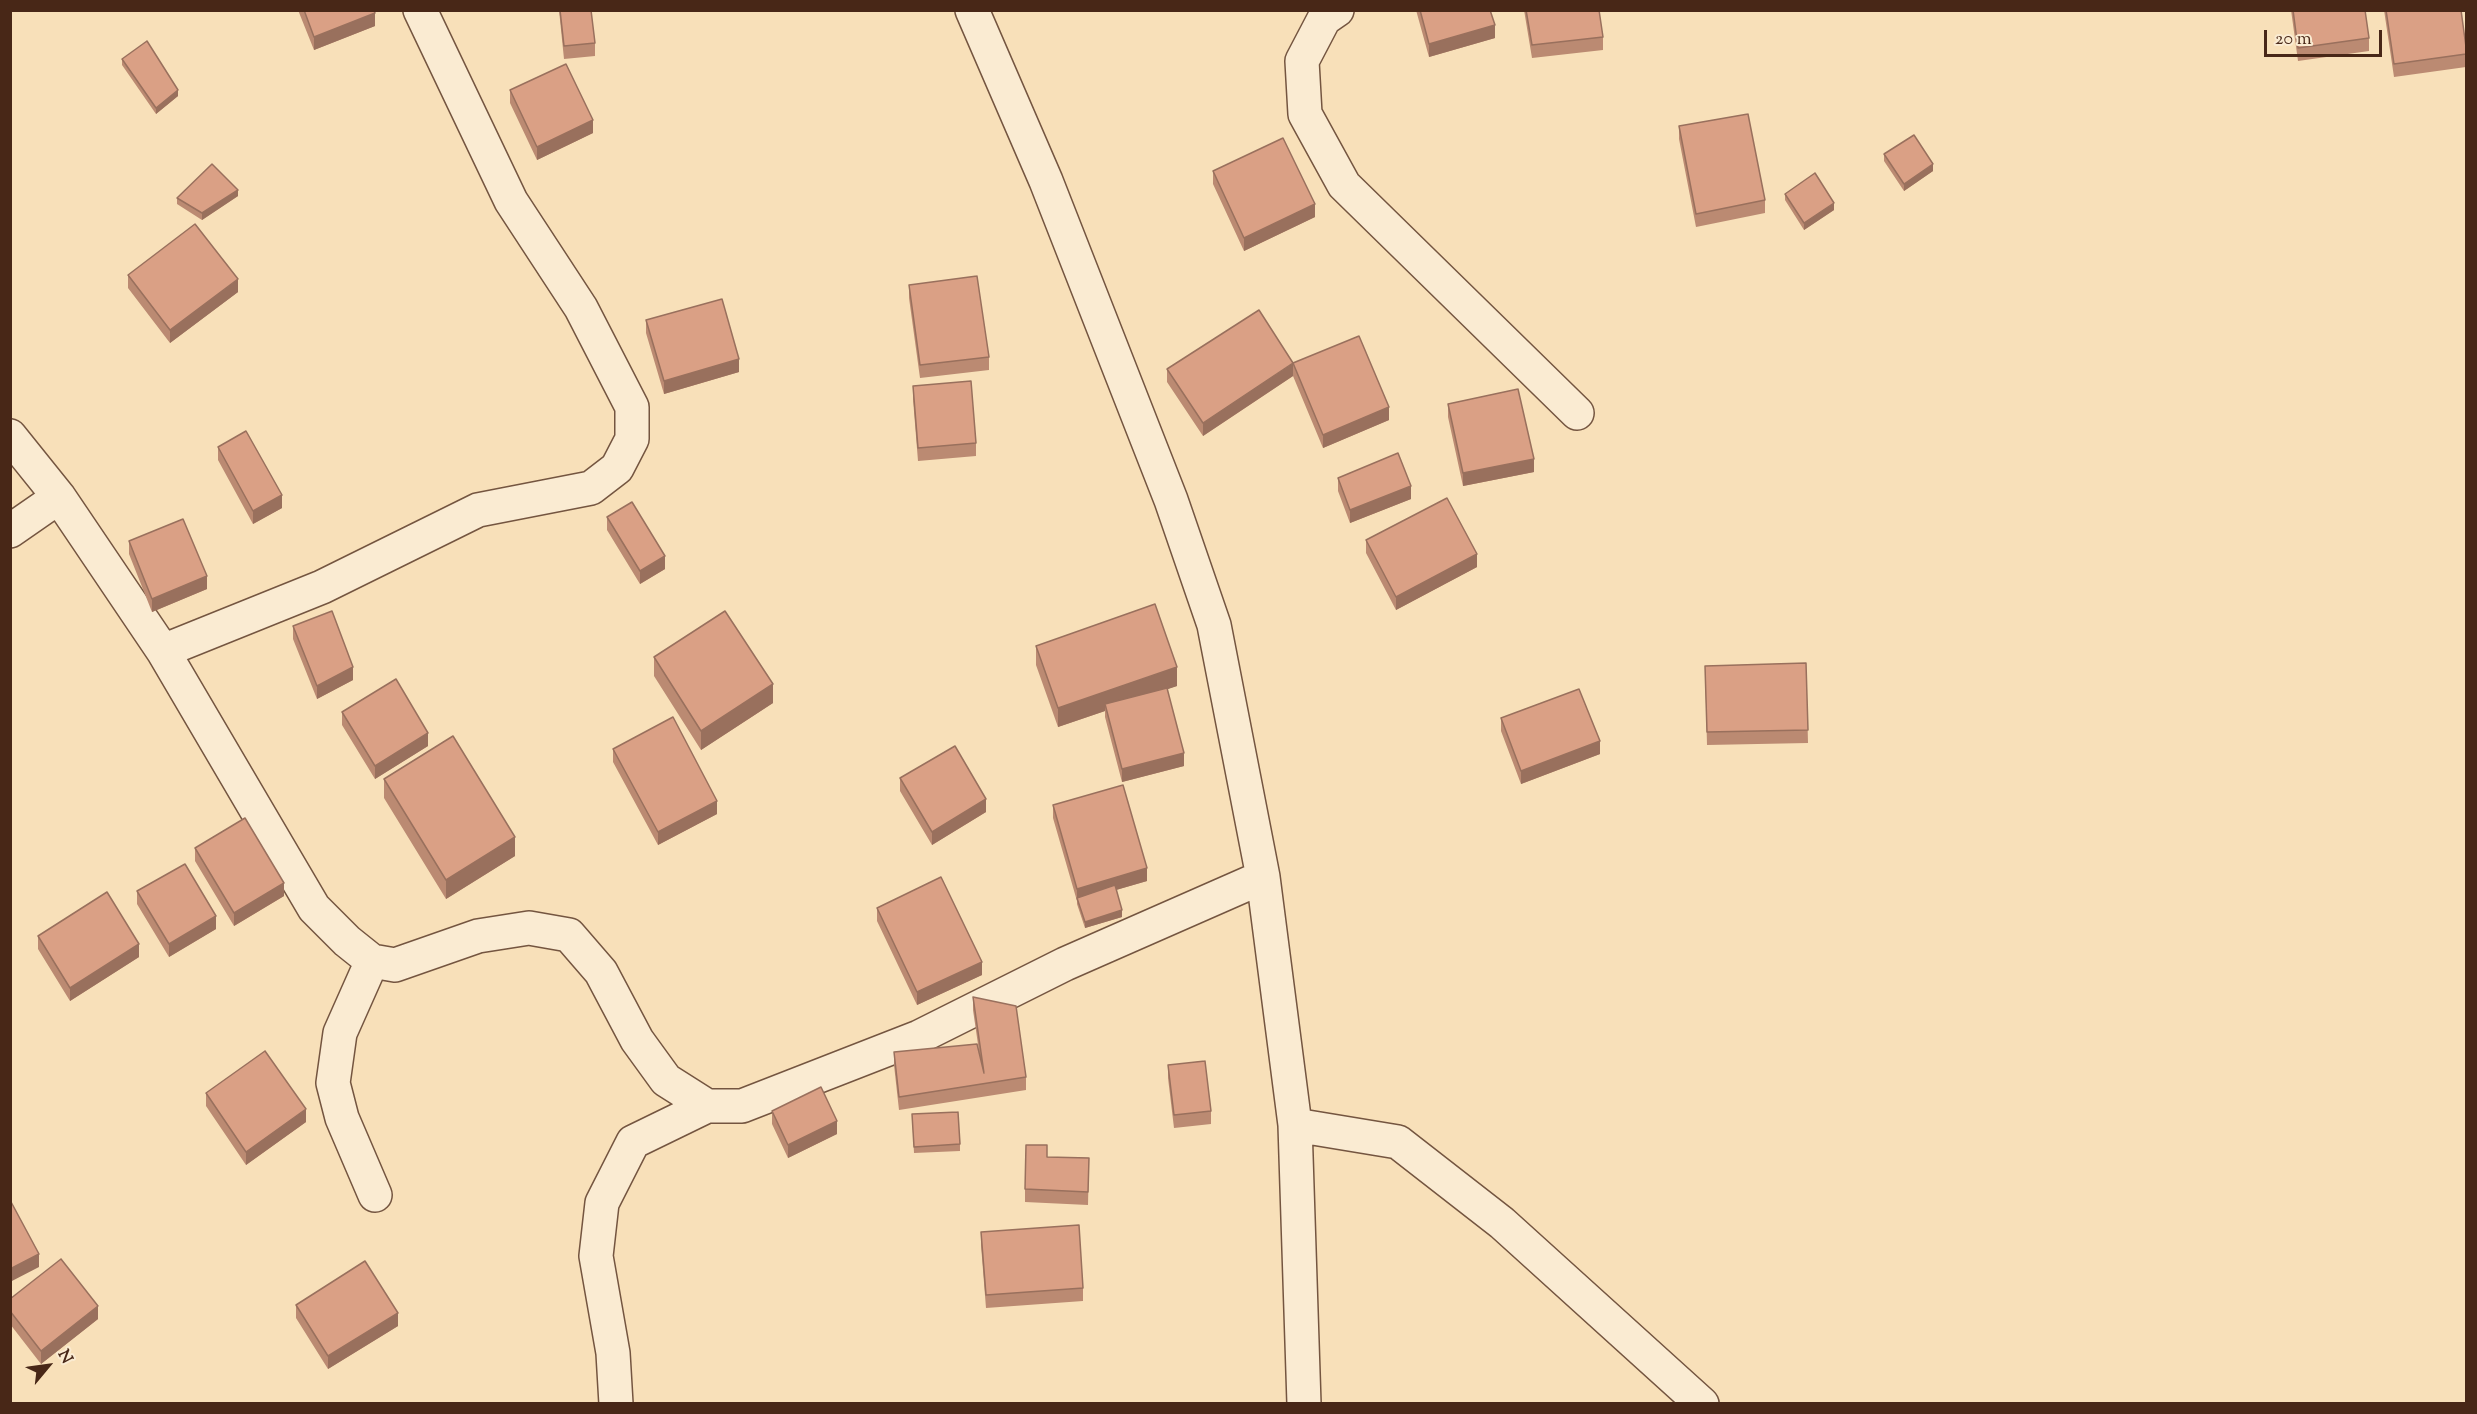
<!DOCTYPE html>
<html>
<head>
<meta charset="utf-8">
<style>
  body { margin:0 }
  #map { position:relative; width:2477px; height:1414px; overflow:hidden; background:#f8e0b9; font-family:"Sorts Mill Goudy",serif }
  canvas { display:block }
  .frame { position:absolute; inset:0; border:12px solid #482717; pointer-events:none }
  .north { position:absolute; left:18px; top:1336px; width:60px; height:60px; -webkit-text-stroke:4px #faebd2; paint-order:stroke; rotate:61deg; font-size:16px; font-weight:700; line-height:24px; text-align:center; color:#482717 }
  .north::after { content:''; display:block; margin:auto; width:21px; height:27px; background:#482717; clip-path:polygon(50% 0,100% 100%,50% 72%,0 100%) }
  .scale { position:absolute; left:2264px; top:30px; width:118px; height:27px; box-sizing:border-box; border:3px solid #482717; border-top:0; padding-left:8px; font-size:18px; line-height:21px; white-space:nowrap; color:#482717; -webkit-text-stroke:4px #faebd2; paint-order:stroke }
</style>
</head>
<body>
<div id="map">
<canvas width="2477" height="1414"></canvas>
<div class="frame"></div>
<div class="north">N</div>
<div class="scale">20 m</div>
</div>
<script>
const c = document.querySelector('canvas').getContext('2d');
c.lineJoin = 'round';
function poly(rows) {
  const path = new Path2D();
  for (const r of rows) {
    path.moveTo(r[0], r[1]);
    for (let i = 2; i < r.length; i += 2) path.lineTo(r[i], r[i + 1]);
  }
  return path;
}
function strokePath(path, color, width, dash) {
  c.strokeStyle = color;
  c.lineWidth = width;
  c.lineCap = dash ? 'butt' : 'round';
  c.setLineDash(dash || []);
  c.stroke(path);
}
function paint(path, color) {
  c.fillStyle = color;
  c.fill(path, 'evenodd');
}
const minor = poly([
  [972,10,1046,181,1171,500,1214,625,1263,877,1295,1125,1304,1404],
  [1337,10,1324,19,1302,61,1305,114,1344,185,1577,413],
  [10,436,59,497,163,651,314,908,347,941,372,961,395,965,478,936,529,928,569,935,601,972,637,1040,666,1080,707,1106,742,1106,919,1037,1065,964,1263,877],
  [10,531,59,497],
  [163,651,322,587,478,510,591,488,617,468,632,439,632,407,581,308,511,201,420,10],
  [372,961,340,1033,333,1083,342,1118,375,1195],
  [1295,1125,1398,1142,1502,1223,1702,1404],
  [616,1404,613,1353,596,1256,602,1203,633,1142,707,1106]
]);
strokePath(minor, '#745540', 36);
strokePath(minor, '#faebd2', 33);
paint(poly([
  [298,10,374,10,375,26,314,50],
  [559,10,591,10,595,43,595,56,564,59],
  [1416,10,1490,10,1495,38,1429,57],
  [1524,10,1599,10,1603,37,1603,50,1532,58],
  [2291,10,2365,10,2369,38,2369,51,2298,61],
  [2384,10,2461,10,2466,47,2466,67,2394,77],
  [122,59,178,96,156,114,122,65],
  [510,90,593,133,537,160,510,103],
  [1679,126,1765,200,1765,213,1696,227,1679,139],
  [1884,154,1933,171,1904,191,1884,161],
  [1213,171,1315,217,1244,251,1213,184],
  [1785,194,1834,210,1804,230,1785,200],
  [238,196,202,220,177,204,177,198],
  [128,275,238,292,170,343,128,288],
  [909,285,989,357,989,370,920,378,909,298],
  [646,320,739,372,664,394,646,333],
  [1293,363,1389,420,1323,448,1293,376],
  [1167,369,1293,376,1203,436,1167,382],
  [913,386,976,443,976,456,918,461,913,399],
  [1448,404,1534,472,1463,486,1448,417],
  [218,447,282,508,253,524,218,460],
  [1338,478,1411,499,1350,523,1338,491],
  [607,517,665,569,640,584,607,530],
  [1366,540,1477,567,1396,610,1366,553],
  [129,541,207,589,152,612,129,554],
  [293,626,353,680,317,699,293,639],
  [1036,646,1177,686,1167,689,1184,766,1122,782,1105,717,1105,711,1058,727,1036,665],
  [654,657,773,703,701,750,654,676],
  [1806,663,1808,743,1707,745,1705,666],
  [342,712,428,746,375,779,342,725],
  [1501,718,1600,754,1521,784,1501,731],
  [613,749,717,814,658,845,613,762],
  [900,778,986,812,932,845,900,791],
  [384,779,515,856,446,899,384,798],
  [1053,805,1147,881,1116,890,1122,917,1085,928,1077,904,1077,901,1053,818],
  [195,848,284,896,234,926,195,861],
  [137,891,216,929,169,957,137,904],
  [877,908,982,975,917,1005,877,921],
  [38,936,139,957,70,1001,38,949],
  [973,997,1026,1077,1026,1090,899,1110,894,1065,894,1052,980,1058,973,1010],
  [1168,1065,1211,1111,1211,1124,1174,1128,1168,1078],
  [206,1093,306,1122,246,1165,206,1106],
  [772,1111,837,1134,788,1158,772,1124],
  [912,1114,960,1144,960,1151,914,1153],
  [1047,1157,1089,1158,1088,1205,1025,1202,1025,1189],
  [981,1232,1083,1288,1083,1301,986,1308,981,1245],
  [10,1299,98,1319,41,1364,10,1324],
  [296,1305,398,1326,328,1369,296,1318]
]), '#bb8a72');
paint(poly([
  [375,13,375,26,314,50,314,37],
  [1495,25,1495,38,1429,57,1429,44],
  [178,90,178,96,156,114,156,108],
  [593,120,593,133,537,160,537,147],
  [1933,164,1933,171,1904,191,1904,184],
  [238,190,238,196,202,220,202,213],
  [1834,203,1834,210,1804,230,1804,223],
  [1315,204,1315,217,1244,251,1244,238],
  [238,279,238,292,170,343,170,330],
  [739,359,739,372,664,394,664,381],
  [1293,363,1293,376,1203,436,1203,423],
  [1389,407,1389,420,1323,448,1323,435],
  [1534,459,1534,472,1463,486,1463,473],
  [1411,486,1411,499,1350,523,1350,510],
  [282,495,282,508,253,524,253,511],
  [1477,554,1477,567,1396,610,1396,597],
  [665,556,665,569,640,584,640,571],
  [207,576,207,589,152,612,152,599],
  [353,667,353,680,317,699,317,686],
  [1177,667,1177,686,1107,710,1105,704,1105,711,1058,727,1058,708],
  [773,684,773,703,701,750,701,731],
  [428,733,428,746,375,779,375,766],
  [1600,741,1600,754,1521,784,1521,771],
  [1184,753,1184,766,1122,782,1122,769],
  [986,799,986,812,932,845,932,832],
  [717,801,717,814,658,845,658,832],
  [515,837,515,856,446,899,446,880],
  [1147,868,1147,881,1078,901,1077,898,1077,902,1077,889],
  [284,883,284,896,234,926,234,913],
  [1122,910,1122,917,1085,928,1085,922],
  [216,916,216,929,169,957,169,944],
  [139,944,139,957,70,1001,70,988],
  [982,962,982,975,917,1005,917,992],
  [306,1109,306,1122,246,1165,246,1152],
  [837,1121,837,1134,788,1158,788,1145],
  [39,1254,39,1267,10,1282,10,1269],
  [98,1306,98,1319,41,1364,41,1351],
  [398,1313,398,1326,328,1369,328,1356]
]), '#99705d');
const building = poly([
  [304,10,374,10,375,13,314,37,304,10],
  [560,10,591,10,595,43,564,46,560,10],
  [1420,10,1490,10,1495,25,1429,44,1420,10],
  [1526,10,1599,10,1603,37,1532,45,1526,10],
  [2293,10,2365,10,2369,38,2298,48,2293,10],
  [2386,10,2461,10,2466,47,2466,54,2394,64,2386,10],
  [147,41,178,90,156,108,122,59,147,41],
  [566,64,593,120,537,147,510,90,566,64],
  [1748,114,1765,200,1696,214,1679,126,1748,114],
  [1914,135,1933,164,1904,184,1884,154,1914,135],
  [1283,138,1315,204,1244,238,1213,171,1283,138],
  [212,164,238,190,202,213,177,198,212,164],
  [1815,173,1834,203,1804,223,1785,194,1815,173],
  [195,224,238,279,170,330,128,275,195,224],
  [977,276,989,357,920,365,909,285,977,276],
  [722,299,739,359,664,381,646,320,722,299],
  [1259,310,1293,363,1203,423,1167,369,1259,310],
  [1359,336,1389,407,1323,435,1293,363,1359,336],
  [971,381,976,443,918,448,913,386,971,381],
  [1518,389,1534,459,1463,473,1448,404,1518,389],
  [246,431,282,495,253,511,218,447,246,431],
  [1398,453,1411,486,1350,510,1338,478,1398,453],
  [1447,498,1477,554,1396,597,1366,540,1447,498],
  [632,502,665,556,640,571,607,517,632,502],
  [183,519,207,576,152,599,129,541,183,519],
  [1155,604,1177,667,1058,708,1036,646,1155,604],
  [332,611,353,667,317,686,293,626,332,611],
  [725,611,773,684,701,731,654,657,725,611],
  [1806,663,1808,730,1707,732,1705,666,1806,663],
  [396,679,428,733,375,766,342,712,396,679],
  [1167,688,1184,753,1122,769,1105,704,1167,688],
  [1579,689,1600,741,1521,771,1501,718,1579,689],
  [673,717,717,801,658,832,613,749,673,717],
  [453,736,515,837,446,880,384,779,453,736],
  [955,746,986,799,932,832,900,778,955,746],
  [1123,785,1147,868,1077,889,1053,805,1123,785],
  [245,818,284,883,234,913,195,848,245,818],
  [185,864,216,916,169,944,137,891,185,864],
  [941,877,982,962,917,992,877,908,941,877],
  [1115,885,1122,910,1085,922,1077,898,1115,885],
  [107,892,139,944,70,988,38,936,107,892],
  [973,997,1016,1006,1026,1077,899,1097,894,1052,977,1044,984,1073,973,997],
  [265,1051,306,1109,246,1152,206,1093,265,1051],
  [1205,1061,1211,1111,1174,1115,1168,1065,1205,1061],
  [821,1087,837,1121,788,1145,772,1111,821,1087],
  [958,1112,960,1144,914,1147,912,1114,958,1112],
  [1026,1145,1047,1145,1047,1157,1089,1158,1088,1192,1025,1189,1026,1145],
  [10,1200,39,1254,10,1269,10,1200],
  [1079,1225,1083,1288,986,1295,981,1232,1079,1225],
  [61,1259,98,1306,41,1351,10,1311,10,1299,61,1259],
  [365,1261,398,1313,328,1356,296,1305,365,1261]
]);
paint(building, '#daa085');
strokePath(building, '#99705d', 1.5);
</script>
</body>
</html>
